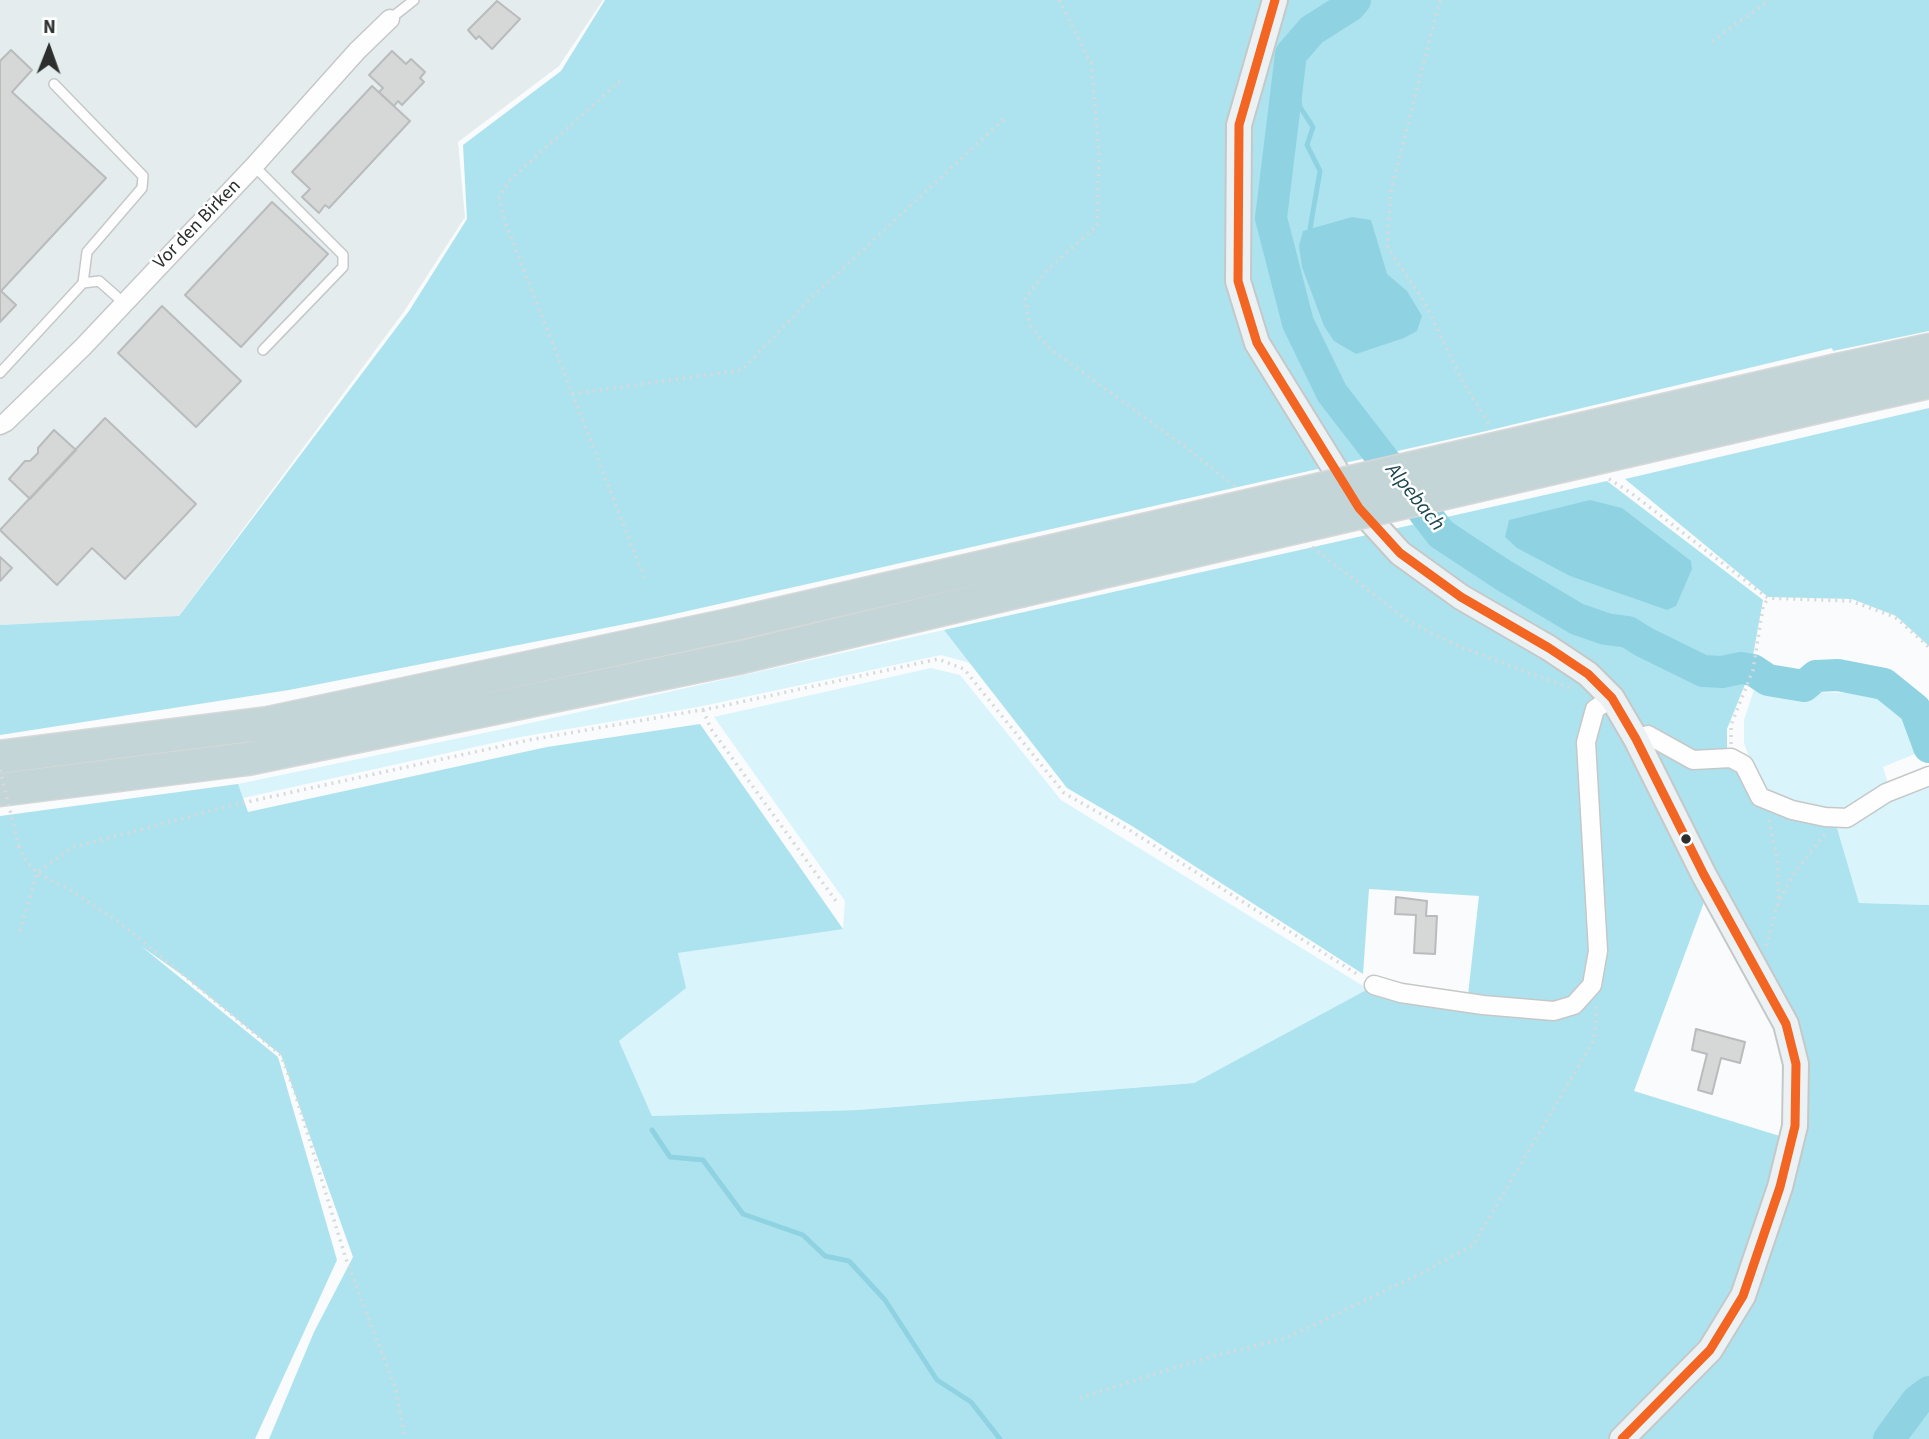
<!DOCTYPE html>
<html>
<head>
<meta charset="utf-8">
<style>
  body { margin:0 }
  #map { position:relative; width:1929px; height:1439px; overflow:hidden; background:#f9fbfc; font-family:"Source Sans 3",sans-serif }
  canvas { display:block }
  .north { position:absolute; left:14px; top:14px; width:70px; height:70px; -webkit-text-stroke:5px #fff; paint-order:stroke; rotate:1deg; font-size:19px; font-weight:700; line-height:28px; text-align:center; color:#2d2f2f }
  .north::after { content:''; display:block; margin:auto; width:24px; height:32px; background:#2d2f2f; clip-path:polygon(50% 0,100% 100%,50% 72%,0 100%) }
</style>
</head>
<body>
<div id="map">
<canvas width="1929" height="1439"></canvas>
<div class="north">N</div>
</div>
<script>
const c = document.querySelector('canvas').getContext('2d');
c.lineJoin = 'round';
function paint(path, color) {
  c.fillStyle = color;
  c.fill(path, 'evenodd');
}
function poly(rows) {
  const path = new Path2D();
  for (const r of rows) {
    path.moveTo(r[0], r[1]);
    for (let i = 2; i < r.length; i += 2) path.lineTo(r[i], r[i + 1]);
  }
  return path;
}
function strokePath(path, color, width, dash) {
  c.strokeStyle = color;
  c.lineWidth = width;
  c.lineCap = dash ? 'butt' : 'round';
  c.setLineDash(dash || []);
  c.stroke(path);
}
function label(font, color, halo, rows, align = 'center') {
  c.font = font + ' "Source Sans 3",sans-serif';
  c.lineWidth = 5;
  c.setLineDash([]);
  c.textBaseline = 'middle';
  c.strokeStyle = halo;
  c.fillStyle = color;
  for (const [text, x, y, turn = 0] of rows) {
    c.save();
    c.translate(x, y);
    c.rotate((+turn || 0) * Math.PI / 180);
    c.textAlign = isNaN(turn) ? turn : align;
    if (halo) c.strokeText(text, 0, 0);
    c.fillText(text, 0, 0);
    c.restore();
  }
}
paint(poly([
  [0,0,603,0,559,66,458,142,465,217,405,310,178,617,0,625]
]), '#e4ecee');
paint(poly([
  [944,630,970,663,941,655,698,707,520,737,243,798,238,784,508,728],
  [931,668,960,675,1061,800,1368,989,1194,1083,858,1110,652,1116,619,1041,685,988,678,953,843,928,845,901,714,717],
  [1754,690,1874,694,1906,714,1922,751,1883,767,1889,787,1847,816,1762,795,1744,743,1744,720],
  [1929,778,1929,905,1859,903,1837,828]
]), '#d9f4fb');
paint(poly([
  [605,0,1929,0,1929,331,1833,351,1832,348,1482,432,661,617,289,690,0,735,0,625,179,616,409,311,467,219,463,145,561,71],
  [1929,408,1929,646,1896,616,1852,599,1768,597,1625,479],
  [1607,481,1763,600,1750,672,1727,729,1727,755,1695,756,1643,730,1610,681,1597,690,1632,745,1649,739,1691,763,1731,762,1760,802,1837,828,1859,903,1929,905,1929,1439,269,1439,314,1332,353,1257,281,1055,185,977,141,946,278,1057,337,1260,255,1439,0,1439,0,816,238,784,248,812,547,747,700,724,843,929,678,953,686,988,619,1041,652,1116,858,1110,1194,1083,1368,989,1467,1004,1479,896,1369,889,1363,974,1132,826,1067,788,944,630],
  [1706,897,1779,1026,1790,1063,1787,1123,1783,1137,1634,1091]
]), '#ade3ef');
paint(poly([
  [1352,217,1371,220,1387,274,1407,291,1422,316,1417,331,1404,338,1356,354,1334,341,1324,326,1302,267,1299,246,1303,231],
  [1590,500,1622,508,1691,561,1692,569,1676,606,1667,610,1570,576,1517,548,1505,537,1509,520]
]), '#8fd3e2');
strokePath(poly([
  [1288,72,1296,81,1300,107,1313,127,1307,145,1320,171,1310,229],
  [652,1130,670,1157,703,1160,743,1214,803,1235,825,1256,849,1261,885,1300,937,1380,971,1402,1000,1439]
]), '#8fd3e2', 5);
strokePath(poly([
  [1355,0,1350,6,1312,30,1291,54,1271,218,1298,323,1332,393,1441,534,1503,575,1577,619,1606,629,1628,632,1644,642,1703,671,1722,672,1741,668,1753,670,1768,680,1804,686,1816,676,1838,675,1884,684,1915,709,1929,747],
  [1889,1439,1917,1401,1929,1392]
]), '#8fd3e2', 32);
const building = poly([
  [497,1,520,19,492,49,479,36,476,39,468,30,497,1],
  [11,50,32,70,12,92,106,178,1,291,16,305,0,322,0,61,11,50],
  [392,51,406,64,411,59,425,72,420,78,424,82,402,105,398,101,394,106,379,92,383,88,369,75,392,51],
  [372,86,410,121,329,208,325,205,319,213,302,197,310,189,292,172,372,86],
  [272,202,328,254,241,347,185,295,272,202],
  [162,306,241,381,196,427,118,353,162,306],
  [105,418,196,504,125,579,92,548,57,585,0,530,105,418],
  [54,430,76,450,30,499,9,479,25,461,30,461,38,453,38,448,54,430],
  [0,557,12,568,0,581,0,557],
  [1396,897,1427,901,1426,916,1437,916,1435,954,1414,953,1416,915,1395,914,1396,897],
  [1696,1029,1745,1042,1740,1063,1721,1058,1712,1094,1698,1090,1707,1054,1692,1050,1696,1029]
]);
paint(building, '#d6d8d8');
strokePath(building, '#b9bbbc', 2);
const lane = poly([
  [390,19,414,0],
  [54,84,143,176,142,188,87,252,83,283],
  [254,166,343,255,343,267,263,350],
  [0,373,83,283,99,281,124,303]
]);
const street = poly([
  [0,425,6,422,83,347,254,166,357,51,390,19],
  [1636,739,1648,735,1693,760,1731,758,1744,765,1760,797,1792,810,1825,817,1847,818,1886,793,1929,776],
  [1374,985,1401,993,1483,1005,1554,1011,1574,1005,1592,985,1598,951,1586,742,1595,709,1612,698]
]);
const secondary = poly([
  [1275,0,1239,125,1238,281,1257,343,1359,508,1400,553,1461,597,1549,648,1588,674,1612,698,1636,739,1704,875,1786,1024,1796,1064,1795,1126,1780,1187,1743,1296,1710,1350,1622,1439]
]);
const highway = poly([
  [1837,370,1929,350],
  [1844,401,1929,382],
  [0,757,268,723,734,624,1013,560],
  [0,790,247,759,742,657,1020,591]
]);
strokePath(lane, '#c6c8c8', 12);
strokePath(street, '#c6c8c8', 21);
strokePath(secondary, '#c6c8c8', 28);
strokePath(highway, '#d7d8d9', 35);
strokePath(poly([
  [1059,0,1091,63,1099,153,1097,226,1047,270,1025,299,1030,325,1049,348,1184,446,1235,486],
  [1440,0,1391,190,1387,246,1425,303,1462,380,1490,426],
  [1712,41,1770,0],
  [620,81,510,180,499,197,505,222,644,577],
  [572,394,742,370,809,300,1007,116],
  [1609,479,1631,493,1768,598,1851,601,1895,617,1929,647],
  [1312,547,1408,621,1458,646,1570,688],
  [703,710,711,729,836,901],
  [1731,744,1731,725,1753,670,1763,607,1768,598],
  [1769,820,1777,858,1779,899],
  [19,846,23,857,37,873,70,890,119,922,281,1055,295,1093,346,1259,396,1390,405,1439],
  [20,931,37,873,71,848,229,806,529,740,718,707,938,659,964,669,1064,793,1131,831,1360,976],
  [1766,946,1779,901,1795,872,1825,834],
  [1080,1398,1195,1361,1286,1338,1420,1274,1473,1245,1594,1040,1597,1004]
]), '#d8d9d9', 3.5, [2, 5]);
strokePath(lane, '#fefeff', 9);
strokePath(street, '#fefeff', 18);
strokePath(secondary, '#ecf2f3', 24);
strokePath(highway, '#c3d5d7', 32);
const highwayBridge = poly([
  [1013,560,1837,370],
  [1020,591,1844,401]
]);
strokePath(highwayBridge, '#d7d8d9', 35, []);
strokePath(poly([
  [0,770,19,846]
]), '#d8d9d9', 3.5, [2, 5]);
strokePath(highwayBridge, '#c3d5d7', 32);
strokePath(poly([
  [1275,0,1239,125,1238,281,1257,343,1359,508,1400,553,1461,597,1549,648,1588,674,1612,698,1636,739,1704,875,1786,1024,1796,1064,1795,1126,1780,1187,1743,1296,1710,1350,1622,1439]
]), '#f26522', 9);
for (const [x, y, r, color] of [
  [1686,839,6,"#2d2f2f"]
]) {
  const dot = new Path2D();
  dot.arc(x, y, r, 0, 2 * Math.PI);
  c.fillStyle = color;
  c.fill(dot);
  strokePath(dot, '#fff', 2.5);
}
label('19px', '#2d2f2f', '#fff', [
  ["Vor den Birken",198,225,-46]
]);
label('italic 21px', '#1a464f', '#fff', [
  ["Alpebach",1414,498,51]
]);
</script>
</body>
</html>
